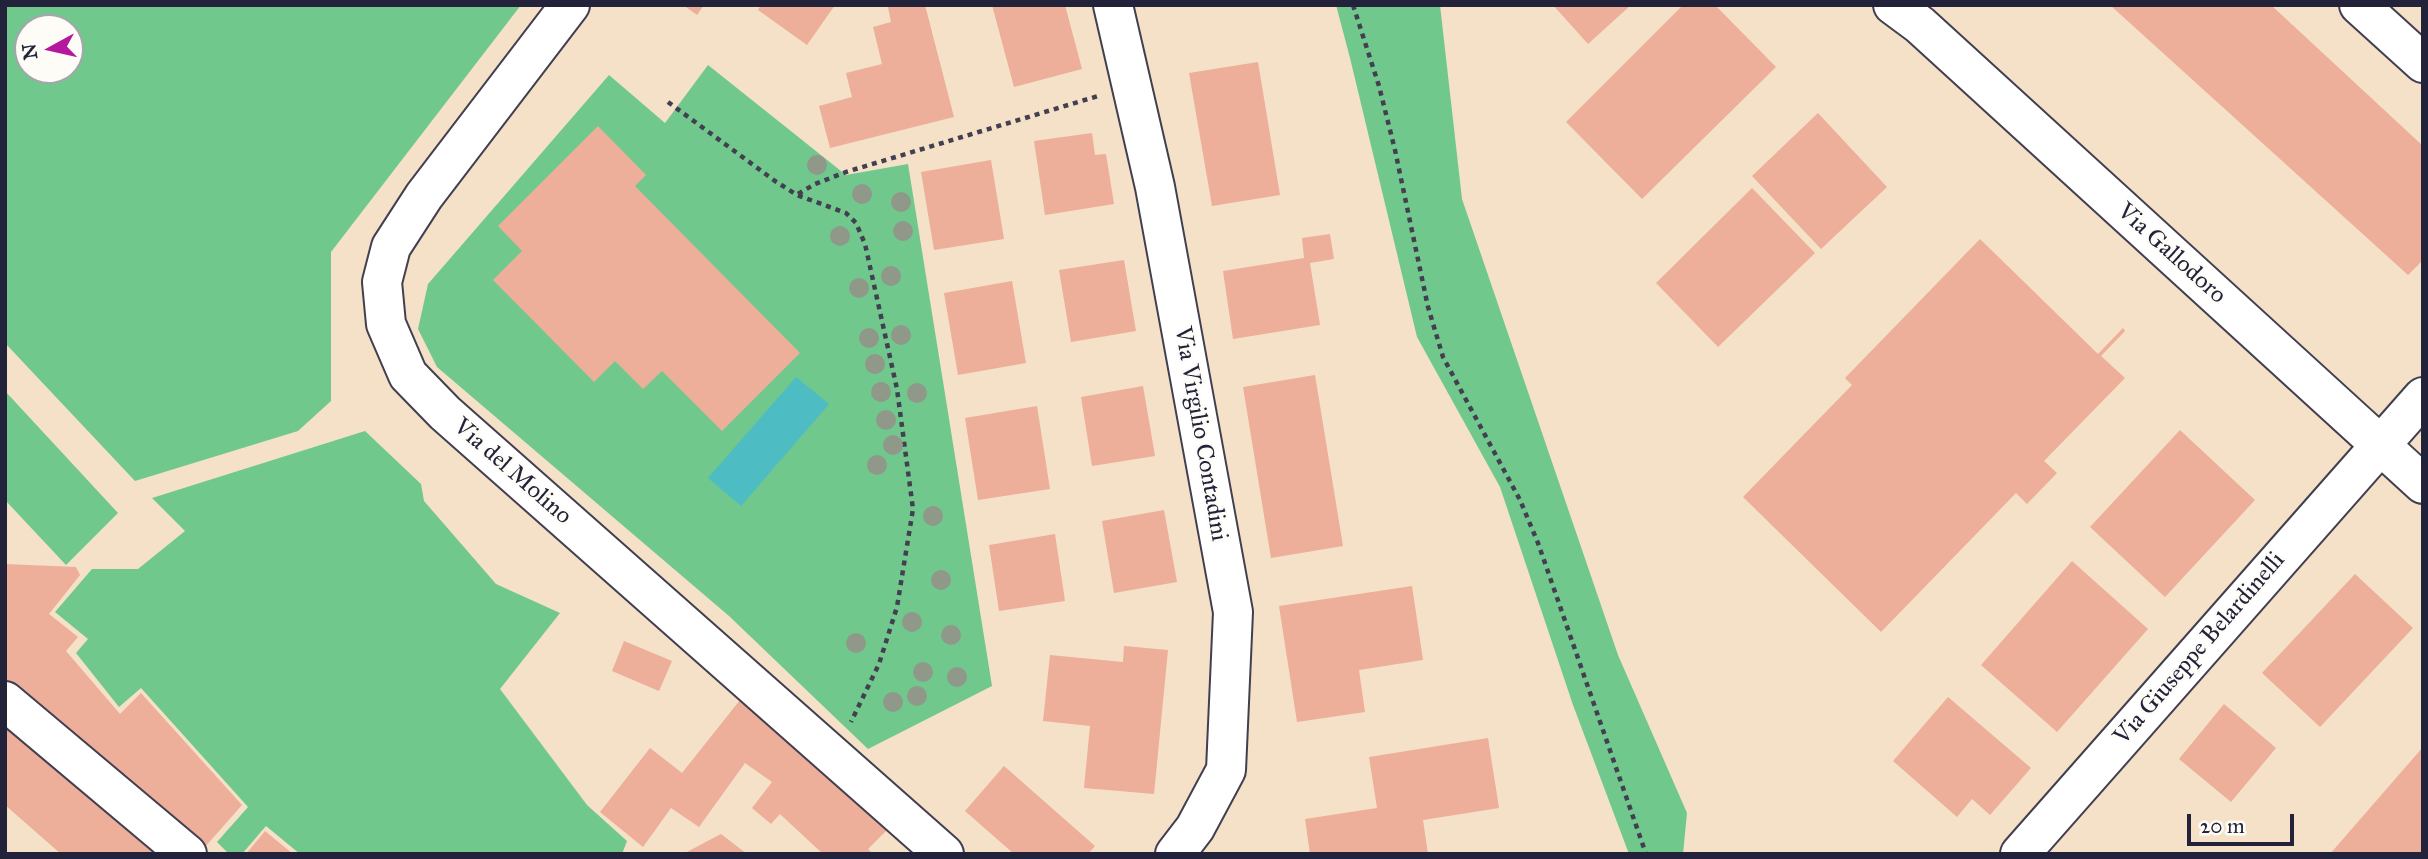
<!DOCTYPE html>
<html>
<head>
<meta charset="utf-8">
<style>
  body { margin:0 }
  #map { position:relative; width:2428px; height:859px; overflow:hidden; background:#f4e1c7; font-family:"IM FELL Great Primer",serif }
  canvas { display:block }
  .frame { position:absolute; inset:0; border:7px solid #22223b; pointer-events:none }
  .north { position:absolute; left:14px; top:14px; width:70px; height:70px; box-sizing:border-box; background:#fdfcf7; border:2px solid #a5a5ac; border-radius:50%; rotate:262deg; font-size:19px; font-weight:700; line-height:28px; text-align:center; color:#22223b }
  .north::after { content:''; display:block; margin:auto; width:24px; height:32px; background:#b5179e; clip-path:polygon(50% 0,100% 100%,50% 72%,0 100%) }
  .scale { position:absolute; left:2187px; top:814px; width:107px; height:32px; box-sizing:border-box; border:4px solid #22223b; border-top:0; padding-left:9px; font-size:21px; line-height:24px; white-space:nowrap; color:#22223b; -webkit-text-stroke:5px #fdfcf7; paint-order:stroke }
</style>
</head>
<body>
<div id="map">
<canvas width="2428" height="859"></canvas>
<div class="frame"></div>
<div class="north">N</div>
<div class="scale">20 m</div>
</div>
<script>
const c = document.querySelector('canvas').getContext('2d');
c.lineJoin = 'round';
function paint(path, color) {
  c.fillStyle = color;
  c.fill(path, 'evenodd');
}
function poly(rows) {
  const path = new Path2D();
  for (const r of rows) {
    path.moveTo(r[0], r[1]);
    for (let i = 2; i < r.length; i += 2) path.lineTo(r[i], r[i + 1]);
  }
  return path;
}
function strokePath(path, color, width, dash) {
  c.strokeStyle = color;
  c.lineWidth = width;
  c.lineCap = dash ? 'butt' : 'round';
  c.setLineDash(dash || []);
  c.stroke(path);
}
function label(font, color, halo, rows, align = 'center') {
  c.font = font + ' "IM FELL Great Primer",serif';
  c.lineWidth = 5;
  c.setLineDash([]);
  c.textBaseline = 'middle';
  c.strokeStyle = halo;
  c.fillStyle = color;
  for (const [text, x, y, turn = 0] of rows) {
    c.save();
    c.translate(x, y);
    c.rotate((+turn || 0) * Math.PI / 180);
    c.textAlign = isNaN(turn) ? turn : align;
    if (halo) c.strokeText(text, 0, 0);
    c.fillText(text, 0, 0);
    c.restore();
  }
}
paint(poly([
  [5,5,521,5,331,252,331,401,298,431,135,481,5,343],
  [70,28,70,70,28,70,28,28],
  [1336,5,1440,5,1462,199,1618,655,1687,813,1683,854,1629,854,1573,705,1500,487,1417,337,1350,58],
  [708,65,846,175,908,164,992,686,868,749,729,616,437,367,418,329,428,284,609,75,665,123],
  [5,391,118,513,66,565,5,500],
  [365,431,421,484,424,501,496,584,560,613,500,689,587,805,627,841,622,854,300,854,266,826,242,854,229,854,217,842,248,807,141,688,119,707,76,653,88,639,55,612,92,569,138,569,185,531,152,498]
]), '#71c88d');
paint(poly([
  [796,377,829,404,741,506,708,478]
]), '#4dbcc3');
paint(poly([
  [683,5,704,5,697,15],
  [761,5,835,5,807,45,758,10],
  [895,5,925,5,954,117,830,148,819,106,852,97,846,73,882,64,873,27,891,22,888,7],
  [992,5,1065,5,1082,69,1014,87],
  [1553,5,1631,5,1588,44],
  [1683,5,1715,5,1776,67,1642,199,1566,122],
  [2110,5,2271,5,2423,146,2423,260,2408,275],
  [1258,62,1280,195,1212,206,1189,73],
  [1818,113,1887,187,1821,249,1752,176],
  [598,126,646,175,635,186,800,353,722,431,662,371,643,389,615,361,594,382,493,280,522,251,498,226],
  [1092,133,1095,155,1106,154,1114,204,1045,215,1034,141],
  [991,160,1004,239,934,250,921,172],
  [1752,188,1815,253,1718,347,1656,283],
  [1330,234,1334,259,1310,263,1320,325,1233,339,1223,271,1304,258,1302,238],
  [1980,239,2098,354,2123,328,2125,331,2101,356,2125,378,2044,461,2057,473,2027,504,2016,493,1881,632,1743,497,1852,385,1845,378],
  [1124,260,1136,331,1071,342,1059,270],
  [1012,281,1026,363,958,375,944,293],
  [1315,375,1343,546,1271,558,1243,387],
  [1143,386,1155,456,1092,466,1081,397],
  [1037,406,1050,489,978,500,965,418],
  [2180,430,2255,500,2165,597,2090,527],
  [1164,510,1177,582,1114,593,1102,521],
  [1055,534,1065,601,999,611,989,545],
  [2072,561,2148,629,2057,732,1981,665],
  [5,564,76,567,80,575,49,614,78,637,66,651,120,714,141,693,242,805,205,847,5,682],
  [2355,574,2413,628,2320,727,2262,673],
  [1412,586,1423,660,1359,670,1365,712,1297,722,1279,606],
  [624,641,672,661,659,691,612,671],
  [1124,646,1168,650,1154,794,1084,788,1090,726,1043,721,1050,655,1123,662],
  [1948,697,2031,768,1990,815,1972,799,1957,817,1893,761],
  [740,700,799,747,887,830,868,849,873,854,823,854,780,814,771,824,752,808,772,782,745,763,699,827,671,808,643,847,600,812,650,748,682,773],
  [2224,704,2276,748,2231,802,2179,759],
  [5,719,171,854,61,854,5,805],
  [1488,738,1499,808,1423,820,1428,854,1310,854,1305,819,1377,808,1369,757],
  [2423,747,2423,854,2330,854],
  [1004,766,1095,846,1088,854,1014,854,965,811],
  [265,831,293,854,246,854],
  [721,834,747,854,683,854]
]), '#edae9a');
const minor = poly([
  [570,5,424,196,391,247,382,282,386,324,408,375,445,413,944,854],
  [1113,5,1155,187,1233,612,1226,770,1195,828,1175,854],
  [2359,5,2423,63],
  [5,701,187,854],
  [2020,854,2423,397]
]);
const major = poly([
  [1893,5,1920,25,2423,484]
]);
strokePath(minor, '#423f50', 42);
strokePath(major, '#423f50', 42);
strokePath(poly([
  [1353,5,1379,86,1395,150,1428,307,1443,357,1520,500,1538,543,1646,854],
  [668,102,775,181,797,195,846,213,856,223,865,244,897,389,913,509,897,607,879,664,851,722],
  [798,194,815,184,846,172,1098,96]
]), '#423f50', 4.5, [5, 5]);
strokePath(minor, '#fff', 38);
strokePath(major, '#fff', 38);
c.fillStyle = '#90988a';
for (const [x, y] of [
  [817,165],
  [862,194],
  [901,202],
  [903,231],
  [840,236],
  [891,276],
  [859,288],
  [901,335],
  [869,338],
  [875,364],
  [881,392],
  [917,393],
  [886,420],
  [893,445],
  [877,465],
  [933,516],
  [941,580],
  [912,622],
  [951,635],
  [856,643],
  [923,672],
  [957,677],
  [917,696],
  [893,702]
]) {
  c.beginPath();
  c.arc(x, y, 10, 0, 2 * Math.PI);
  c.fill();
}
label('24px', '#22223b', '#fdfcf7', [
  ["Via Gallodoro",2171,254,42],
  ["Via Virgilio Contadini",1200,434,80],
  ["Via del Molino",512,472,41],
  ["Via Giuseppe Belardinelli",2200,649,-49]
]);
</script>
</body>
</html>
